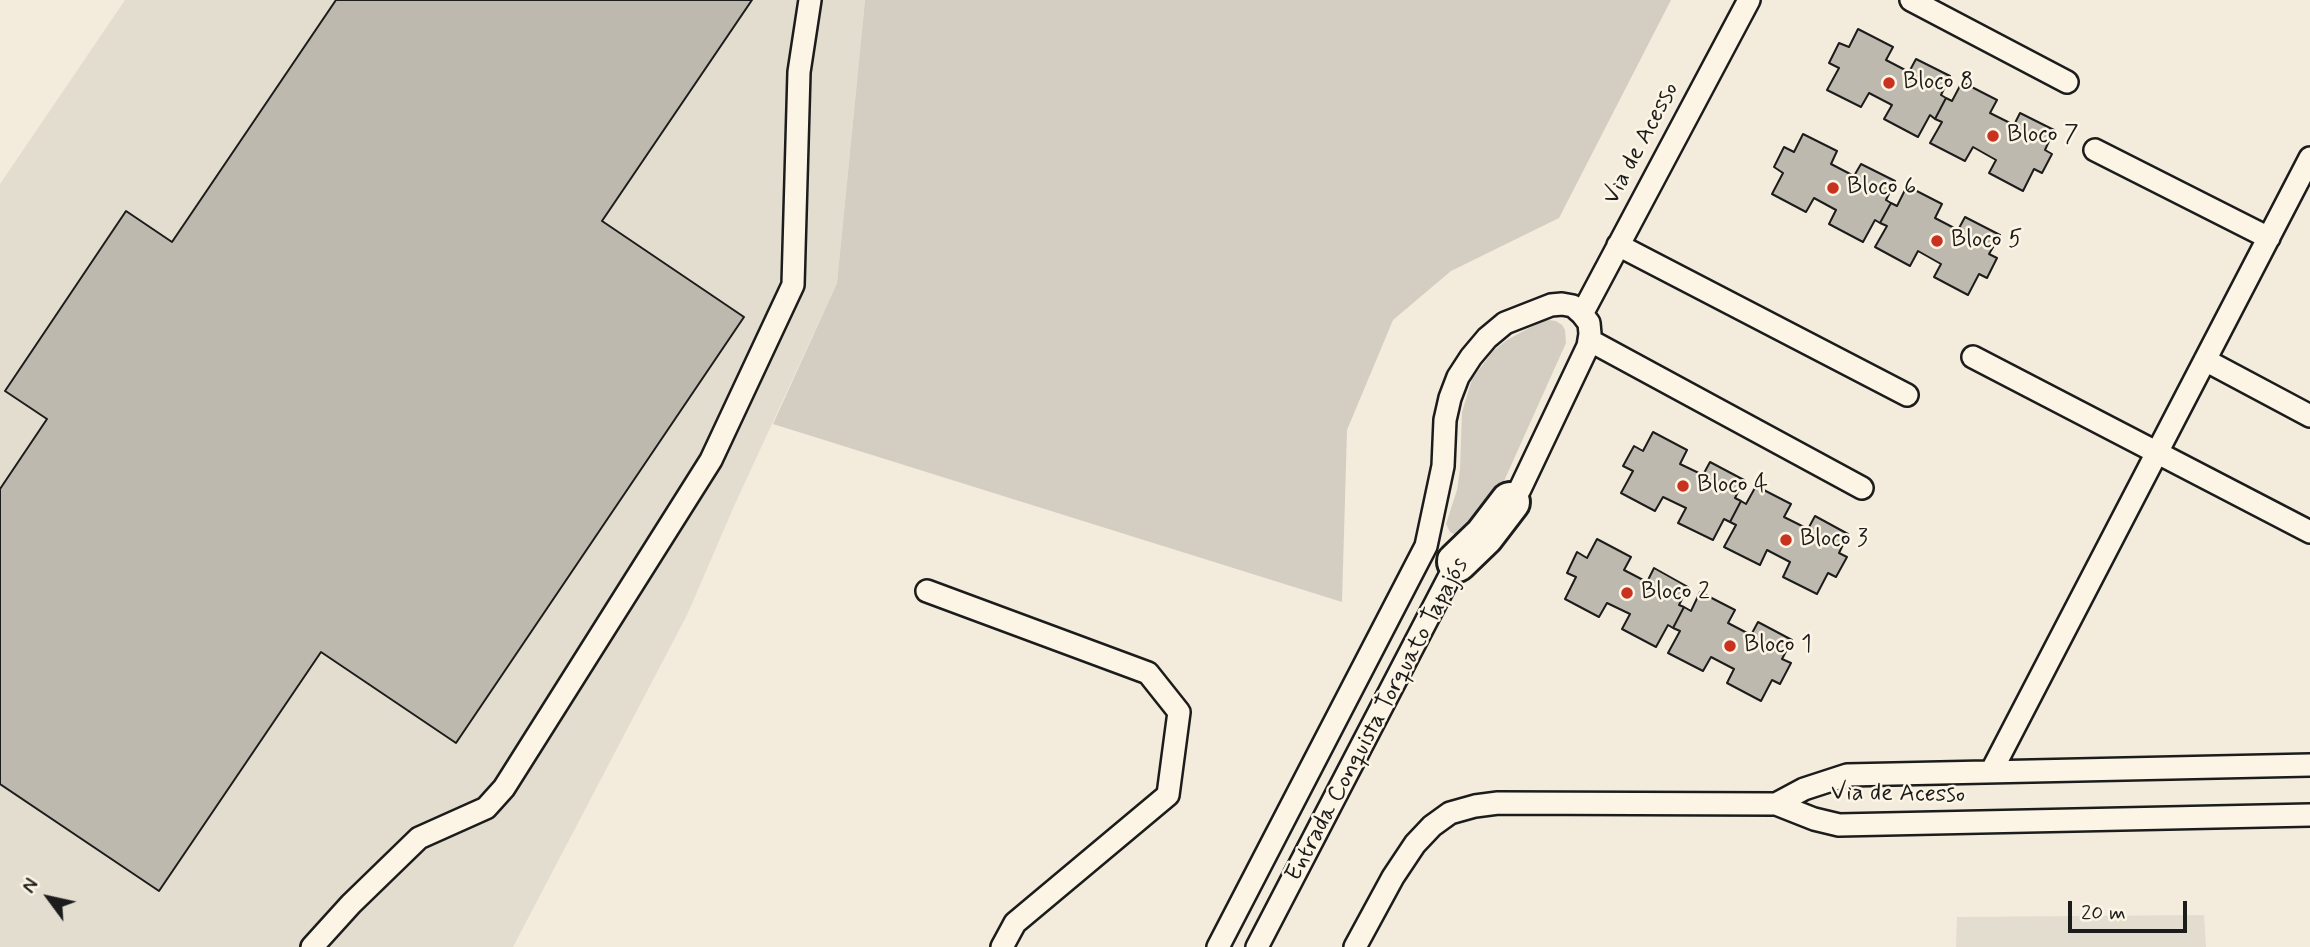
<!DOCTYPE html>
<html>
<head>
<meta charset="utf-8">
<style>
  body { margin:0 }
  #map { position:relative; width:2310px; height:947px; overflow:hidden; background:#f3ecdd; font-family:Mynerve,sans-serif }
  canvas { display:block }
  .north { position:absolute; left:14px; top:863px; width:70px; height:70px; -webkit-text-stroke:5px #fcf5e5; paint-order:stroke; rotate:303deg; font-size:19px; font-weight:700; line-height:28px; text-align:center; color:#1c1c1c }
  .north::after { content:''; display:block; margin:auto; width:24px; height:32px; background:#1c1c1c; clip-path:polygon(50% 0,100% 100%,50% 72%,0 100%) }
  .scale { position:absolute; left:2068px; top:901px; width:119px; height:32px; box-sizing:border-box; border:4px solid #1c1c1c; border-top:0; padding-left:9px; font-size:21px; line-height:24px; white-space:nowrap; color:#1c1c1c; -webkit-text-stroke:5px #fcf5e5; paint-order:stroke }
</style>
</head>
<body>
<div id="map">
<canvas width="2310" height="947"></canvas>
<div class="north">N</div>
<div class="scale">20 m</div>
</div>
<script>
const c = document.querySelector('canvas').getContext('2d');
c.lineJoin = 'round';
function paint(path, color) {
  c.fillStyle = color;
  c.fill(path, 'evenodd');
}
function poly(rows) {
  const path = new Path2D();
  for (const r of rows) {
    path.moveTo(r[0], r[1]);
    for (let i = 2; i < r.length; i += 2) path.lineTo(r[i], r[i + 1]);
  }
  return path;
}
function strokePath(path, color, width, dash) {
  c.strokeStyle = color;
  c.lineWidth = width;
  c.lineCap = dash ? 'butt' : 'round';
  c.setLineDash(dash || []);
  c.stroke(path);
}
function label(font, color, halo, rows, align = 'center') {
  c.font = font + ' Mynerve,sans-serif';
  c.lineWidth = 5;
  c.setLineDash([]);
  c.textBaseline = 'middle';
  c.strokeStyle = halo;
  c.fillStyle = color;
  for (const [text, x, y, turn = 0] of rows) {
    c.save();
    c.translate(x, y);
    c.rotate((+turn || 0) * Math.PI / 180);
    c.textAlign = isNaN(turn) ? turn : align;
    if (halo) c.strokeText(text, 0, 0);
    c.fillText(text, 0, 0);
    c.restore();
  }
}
paint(poly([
  [125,0,865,0,837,283,735,504,687,615,513,947,0,947,0,184],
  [2204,915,2206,947,1956,947,1957,917]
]), '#e3ddcf');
paint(poly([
  [865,0,1671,0,1559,218,1451,271,1393,320,1347,430,1342,602,773,424,837,283],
  [1548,320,1556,321,1562,325,1565,330,1566,343,1500,490,1488,511,1457,536,1450,532,1446,524,1457,490,1460,469,1462,412,1472,379,1493,351,1507,340,1542,321]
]), '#d3cec1');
const building = poly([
  [336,0,752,0,602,221,744,317,456,743,321,652,159,891,0,784,0,489,47,419,5,391,126,211,172,242,336,0],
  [1858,29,1893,47,1886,60,1909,72,1916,59,1950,76,1941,95,1946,98,1935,119,1930,115,1918,137,1884,119,1892,105,1869,93,1861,107,1827,90,1839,68,1829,63,1839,43,1849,47,1858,29],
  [1962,82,1997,100,1990,113,2014,125,2020,113,2054,130,2045,150,2052,154,2042,173,2034,169,2023,191,1989,173,1996,160,1973,147,1965,161,1930,143,1942,122,1935,119,1946,98,1952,101,1962,82],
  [1803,134,1837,151,1831,164,1854,176,1861,164,1895,181,1886,200,1891,203,1880,223,1875,220,1863,242,1829,224,1836,210,1814,198,1806,212,1772,194,1783,173,1774,167,1784,147,1794,152,1803,134],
  [1907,186,1942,204,1935,218,1958,230,1965,217,2000,235,1989,254,1997,258,1987,278,1979,274,1968,295,1934,277,1941,264,1918,251,1910,266,1875,247,1887,226,1880,223,1891,203,1897,206,1907,186],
  [1653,432,1687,450,1680,464,1703,475,1710,462,1744,480,1735,498,1741,501,1730,522,1724,519,1713,540,1678,523,1686,508,1663,497,1655,511,1621,493,1633,471,1623,466,1634,446,1643,451,1653,432],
  [1756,486,1791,504,1784,517,1808,529,1815,516,1848,534,1839,553,1847,557,1836,577,1828,573,1817,594,1783,577,1790,562,1767,550,1760,565,1724,547,1736,525,1730,522,1741,501,1746,504,1756,486],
  [1597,539,1631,557,1624,570,1647,582,1654,568,1688,587,1679,605,1684,607,1673,628,1668,625,1656,647,1622,629,1630,614,1607,603,1599,617,1565,599,1576,577,1567,573,1577,552,1587,558,1597,539],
  [1700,592,1735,610,1728,623,1751,635,1758,622,1792,640,1782,659,1791,663,1780,684,1772,680,1761,701,1727,683,1734,669,1711,657,1703,671,1668,653,1680,631,1673,628,1684,607,1691,611,1700,592]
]);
paint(building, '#beb9ae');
strokePath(building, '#1c1c1c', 2);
const service = poly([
  [1911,0,2067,82],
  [2095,150,2269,238],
  [1618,245,1907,395],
  [1582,314,1749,0],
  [1589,340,1862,488],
  [1973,357,2310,532],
  [2205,360,2310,416],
  [927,591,1148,673,1179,712,1168,795,1015,923,1002,947],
  [1991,772,2310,158],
  [1776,804,1804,789,1847,775,2310,765],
  [312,947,351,904,419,838,486,808,504,788,711,460,793,285,799,72,810,0],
  [1218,947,1426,546,1443,466,1445,420,1450,398,1458,377,1471,357,1487,338,1505,323,1551,305,1562,304,1573,306,1582,314,1589,323,1590,334,1588,346,1520,489,1510,502],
  [1257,947,1457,562,1449,558],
  [1355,947,1393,877,1415,844,1432,826,1450,813,1475,806,1498,803,1776,804,1814,819,1839,825,2310,815]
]);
const minor = poly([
  [1457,562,1484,536,1510,502]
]);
strokePath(service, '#1c1c1c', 26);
strokePath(minor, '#1c1c1c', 44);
strokePath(service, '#fcf5e5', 21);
strokePath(minor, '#fcf5e5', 38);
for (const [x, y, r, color] of [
  [1889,83,7,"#c8321e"],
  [1993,136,7,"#c8321e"],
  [1833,188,7,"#c8321e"],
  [1937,241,7,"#c8321e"],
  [1683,486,7,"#c8321e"],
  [1786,540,7,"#c8321e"],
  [1627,593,7,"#c8321e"],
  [1730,646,7,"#c8321e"]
]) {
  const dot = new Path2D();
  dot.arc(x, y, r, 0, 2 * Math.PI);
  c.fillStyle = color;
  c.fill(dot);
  strokePath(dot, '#fcf5e5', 2.5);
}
label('24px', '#1c1c1c', '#fcf5e5', [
  ["Bloco 8",1903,83],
  ["Bloco 7",2007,136],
  ["Bloco 6",1847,188],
  ["Bloco 5",1951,241],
  ["Bloco 4",1697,486],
  ["Bloco 3",1800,540],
  ["Bloco 2",1641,593],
  ["Bloco 1",1744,646]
], 'left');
label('24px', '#1c1c1c', '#fcf5e5', [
  ["Via de Acesso",1642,144,-62],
  ["Entrada Conquista Torquato Tapajós",1378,720,-62],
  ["Via de Acesso",1898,795,1]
]);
</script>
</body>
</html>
